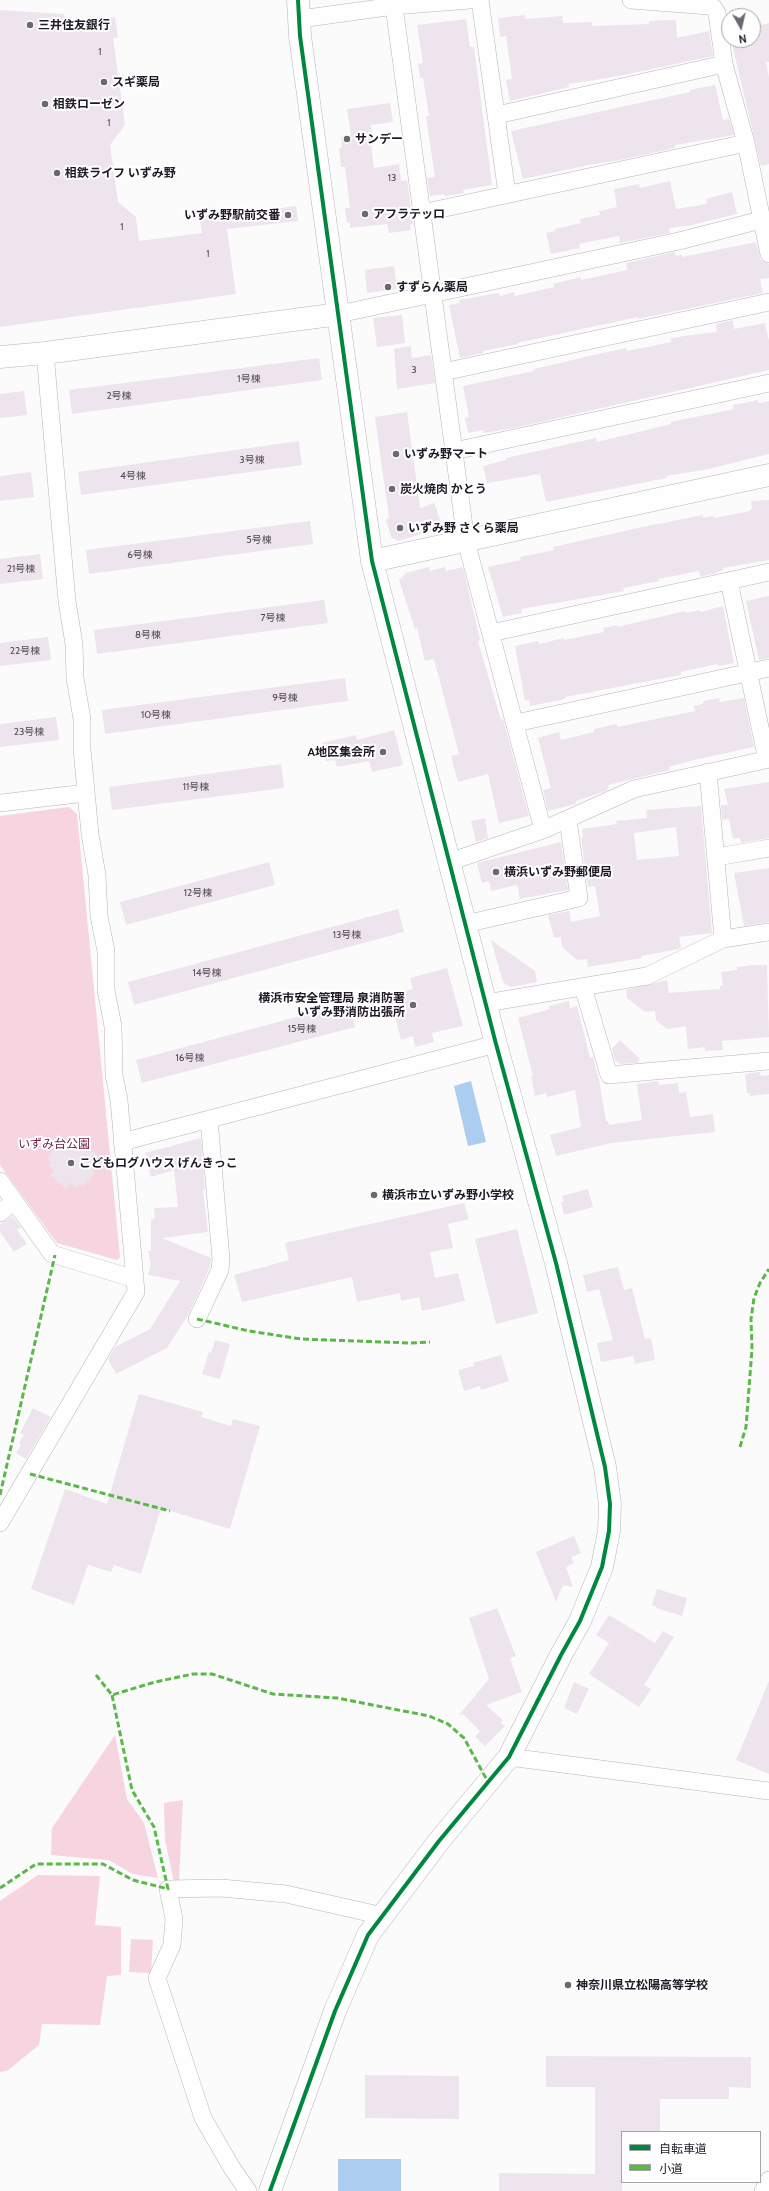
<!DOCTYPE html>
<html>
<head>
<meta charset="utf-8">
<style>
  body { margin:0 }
  #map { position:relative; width:769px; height:2191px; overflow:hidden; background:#fbfbfb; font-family:Cabin,"Noto Sans JP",sans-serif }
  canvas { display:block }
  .legend { position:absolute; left:621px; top:2131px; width:140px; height:52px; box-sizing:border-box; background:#fff; border:1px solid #a5a3a8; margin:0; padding:5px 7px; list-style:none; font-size:12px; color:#1e1925 }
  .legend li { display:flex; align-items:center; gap:8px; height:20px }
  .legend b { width:20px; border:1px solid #a5a3a8 }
  .north { position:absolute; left:721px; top:8px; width:40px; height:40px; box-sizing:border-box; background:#fff; border:1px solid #a5a3a8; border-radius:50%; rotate:172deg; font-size:11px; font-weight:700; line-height:16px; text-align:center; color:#1e1925 }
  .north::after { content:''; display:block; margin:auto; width:14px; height:18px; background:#6b6870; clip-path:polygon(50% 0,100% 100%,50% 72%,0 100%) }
</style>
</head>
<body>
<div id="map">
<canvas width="769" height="2191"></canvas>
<ul class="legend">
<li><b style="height:5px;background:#00873e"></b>自転車道</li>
<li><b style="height:5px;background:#58b947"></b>小道</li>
</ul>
<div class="north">N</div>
</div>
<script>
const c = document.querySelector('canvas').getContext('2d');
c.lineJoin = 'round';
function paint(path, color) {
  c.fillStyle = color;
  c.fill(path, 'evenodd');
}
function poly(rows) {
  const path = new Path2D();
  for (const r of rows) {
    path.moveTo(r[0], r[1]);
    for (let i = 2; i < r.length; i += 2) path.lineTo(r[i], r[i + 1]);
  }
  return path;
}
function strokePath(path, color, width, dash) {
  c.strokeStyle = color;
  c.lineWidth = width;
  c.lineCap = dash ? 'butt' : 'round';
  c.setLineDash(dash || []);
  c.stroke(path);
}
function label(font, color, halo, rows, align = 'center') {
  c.font = font + ' Cabin,"Noto Sans JP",sans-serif';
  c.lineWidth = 4;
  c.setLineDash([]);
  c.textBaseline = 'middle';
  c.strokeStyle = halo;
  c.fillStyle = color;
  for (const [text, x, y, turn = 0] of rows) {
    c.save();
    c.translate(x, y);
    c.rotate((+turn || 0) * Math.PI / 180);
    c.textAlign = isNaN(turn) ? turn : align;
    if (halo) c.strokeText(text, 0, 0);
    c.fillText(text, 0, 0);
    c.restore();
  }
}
paint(poly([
  [69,807,77,814,120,1257,117,1260,57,1243,0,1165,0,816],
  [115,1735,127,1799,144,1823,158,1878,133,1874,108,1860,51,1855,52,1828],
  [183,1800,179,1881,174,1882,165,1840,164,1803],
  [38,1875,100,1876,95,1925,121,1927,121,1975,107,1976,100,2025,42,2024,39,2045,7,2071,0,2072,0,1901],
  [131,1939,153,1940,151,1973,129,1972]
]), '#f6d4e0');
paint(poly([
  [471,1081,486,1142,468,1146,454,1086],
  [338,2159,401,2159,401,2191,338,2191]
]), '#accdf0');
paint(poly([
  [0,10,64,14,65,23,115,17,118,38,113,38,125,125,110,145,118,202,136,217,139,241,202,233,199,215,253,208,253,212,296,206,298,221,227,229,236,294,0,327],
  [525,15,525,19,562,16,563,23,592,22,592,26,649,24,649,21,676,20,677,38,709,31,713,56,614,77,569,84,569,87,510,101,506,80,512,79,506,36,500,37,498,18],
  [466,19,470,47,474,47,492,185,463,190,464,193,445,196,444,194,430,196,427,178,435,177,426,116,429,116,423,78,420,78,418,64,423,63,417,25],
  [769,23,769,62,766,62,769,77,769,164,761,166,731,40,753,40,753,27],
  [715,85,723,120,729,119,734,135,675,145,675,148,620,160,594,164,523,179,511,131,690,92,689,90],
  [390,103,393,122,371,125,372,137,370,137,374,168,399,164,401,181,407,180,413,224,410,225,411,230,389,233,387,224,350,228,350,222,347,223,345,208,350,208,345,167,341,167,339,148,342,147,341,137,351,135,347,109],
  [670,181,676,209,707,204,706,199,732,192,737,214,692,225,669,228,670,233,620,243,619,236,579,244,580,248,551,254,546,233,555,231,555,229,581,223,580,219,600,215,599,211,617,207,614,189,639,184,640,188],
  [756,242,761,260,769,264,769,278,760,279,763,293,638,319,638,317,517,343,518,344,483,351,483,353,460,358,449,305,460,303,459,300,499,293,500,296,514,292,515,296,554,287,553,284,581,277,581,280,627,270,626,263,675,252,676,256,682,255,682,257],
  [394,266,397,289,367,293,365,270],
  [402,315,405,343,377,347,373,318],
  [733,320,734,329,765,323,769,341,769,370,514,428,484,433,483,430,468,433,465,418,469,417,463,386,534,371,534,369,598,354,626,348,627,351,671,342,670,339,683,336,717,332,716,324],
  [411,346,412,358,431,355,435,383,397,389,394,349],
  [319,358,322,380,72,414,69,390],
  [24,391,27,415,0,418,0,394],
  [758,400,758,403,769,401,769,454,709,469,666,476,667,478,546,502,540,474,487,483,483,466,506,460,506,458,596,438,597,442,671,424,671,422,734,409,733,405],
  [407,412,420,508,435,503,442,528,398,541,391,537,386,519,389,518,375,417],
  [299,441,302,465,81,495,78,472],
  [31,472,34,497,0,501,0,476],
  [769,500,769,560,723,568,724,570,716,572,716,573,700,577,699,571,658,579,659,581,623,588,624,591,521,609,522,613,503,617,488,567,521,560,520,557,554,550,553,547,647,526,703,515,703,518,714,516,714,518,750,511,752,508,751,501],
  [310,521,313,544,89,574,86,550],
  [40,554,43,579,0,584,0,559],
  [429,567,430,571,445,567,446,571,463,567,480,640,478,641,501,720,503,719,529,816,499,823,488,774,458,782,451,756,459,754,434,659,425,661,417,628,415,629,399,580,406,573],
  [769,596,769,658,759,660,746,601],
  [324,600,328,623,97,654,94,630],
  [723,606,734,663,718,666,717,664,681,672,681,675,565,697,565,699,530,706,529,700,525,701,515,646,538,641,539,644,563,638,564,640,604,632,603,628,617,625,617,627,685,611,686,613,699,610,700,612],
  [48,637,51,660,0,666,0,643],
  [345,678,348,701,105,734,102,710],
  [719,698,720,702,744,698,754,747,698,759,669,767,670,770,608,785,609,788,606,791,576,801,576,804,548,811,543,790,551,788,538,738,559,732,561,740,594,732,594,729,617,724,617,727,695,711,694,706,702,704,704,701],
  [56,717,59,740,0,747,0,724],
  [394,730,403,765,372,772,369,761,337,767,335,760,326,761,322,743,356,735,357,740],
  [281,764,284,788,112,810,109,787],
  [769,782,769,838,741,843,740,838,733,839,729,819,722,820,721,805,728,805,724,789],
  [701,806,712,933,679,937,681,948,679,949,641,956,642,958,588,967,587,959,577,960,562,947,561,937,554,938,548,915,569,911,571,922,600,916,595,886,588,887,581,838,583,837,582,829,617,824,616,821,647,818,646,810],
  [676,827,679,856,637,860,634,833],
  [485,818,488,838,476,842,471,821],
  [561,842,568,890,520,899,517,885,491,891,489,881,482,883,477,863],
  [269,862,275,885,126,925,120,902],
  [769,868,769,922,744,926,734,873],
  [398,909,404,932,134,1005,128,982],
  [491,940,535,971,537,982,510,987,503,982],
  [754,965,767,965,769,1037,722,1041,723,1050,705,1051,705,1047,688,1049,686,1026,667,1029,656,1020,655,1011,645,1012,627,998,626,990,667,980,669,993,720,989,720,986,723,986,721,972,737,970,737,967],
  [447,968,463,1026,432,1033,434,1042,415,1047,413,1036,401,1040,390,995,413,989,410,978],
  [569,1001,570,1008,577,1006,590,1058,593,1057,599,1080,606,1121,608,1121,609,1125,642,1120,637,1084,658,1081,659,1085,678,1083,679,1093,686,1092,690,1117,713,1114,715,1132,611,1143,556,1156,550,1135,581,1127,575,1090,547,1097,546,1093,535,1096,531,1077,533,1076,518,1018,550,1009,549,1006],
  [349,1003,355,1027,142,1083,136,1060],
  [620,1040,640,1059,637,1063,620,1064,615,1060,612,1049],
  [760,1072,761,1076,769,1075,769,1094,750,1096,750,1093,747,1093,745,1074],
  [201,1138,205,1190,203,1191,208,1232,162,1238,211,1258,210,1267,188,1315,167,1348,116,1374,108,1359,115,1347,150,1329,180,1281,148,1275,151,1264,148,1251,151,1251,151,1220,155,1218,154,1208,178,1207,174,1170,151,1177,145,1153],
  [62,1140,74,1151,82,1141,98,1156,90,1166,95,1173,83,1187,80,1184,76,1188,71,1183,66,1189,50,1175,54,1171,48,1165,51,1162,47,1158],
  [588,1189,593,1207,564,1215,561,1202,564,1201,562,1196],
  [464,1203,469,1219,448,1224,453,1248,430,1252,435,1278,458,1273,465,1301,422,1311,419,1297,401,1301,400,1293,357,1302,352,1277,242,1302,234,1275,289,1260,285,1243],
  [12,1216,21,1227,17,1230,27,1244,14,1252,0,1232,0,1224],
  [517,1229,538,1313,496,1324,475,1239],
  [618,1267,624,1290,632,1288,645,1339,651,1338,655,1360,635,1364,633,1356,601,1362,597,1343,613,1340,599,1289,587,1292,583,1275],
  [215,1340,230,1344,220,1379,202,1374,209,1352,211,1353],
  [501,1355,509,1381,481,1390,480,1386,464,1391,458,1370,474,1366,473,1363],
  [139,1394,203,1412,201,1417,231,1426,233,1419,260,1426,230,1529,161,1508,141,1574,114,1565,111,1572,88,1565,74,1605,31,1589,65,1489,107,1504],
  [33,1408,51,1417,26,1459,16,1453,21,1445,19,1443,24,1435,20,1433],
  [574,1536,581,1553,571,1557,574,1563,566,1567,573,1587,563,1585,556,1602,536,1552],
  [657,1589,687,1598,682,1616,656,1608,657,1607,652,1605],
  [497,1608,516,1656,510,1658,522,1692,486,1705,503,1720,501,1723,505,1726,485,1746,475,1737,480,1731,463,1714,459,1715,489,1679,469,1618],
  [609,1615,655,1643,663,1631,674,1637,644,1685,651,1689,639,1707,589,1674,609,1643,596,1635],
  [769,1681,769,1774,736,1760],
  [574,1682,589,1689,577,1714,564,1708],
  [546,2056,751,2057,751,2088,729,2087,729,2099,660,2099,660,2132,622,2132,622,2191,499,2191,499,2173,595,2174,595,2087,546,2087],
  [365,2075,459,2076,459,2119,365,2118]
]), '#eee4ed');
const street = poly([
  [480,0,507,194],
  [631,0,709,6,714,8,717,13,724,64,746,143,769,254],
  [394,6,466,541,543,830],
  [300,19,394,6,470,0],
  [497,115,724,64],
  [422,213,746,143],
  [339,314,679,241,761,220],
  [443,372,769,302],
  [454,451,769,383],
  [729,581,767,760],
  [491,633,769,572],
  [516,723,769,668],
  [708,772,723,939],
  [0,803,86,793],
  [717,857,769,848],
  [449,862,543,830,634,789,769,759],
  [465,924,579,898,568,820],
  [583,987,609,1075,769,1061],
  [486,1003,647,976,723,939,769,932],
  [122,1142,496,1044],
  [0,1181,52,1254,135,1279],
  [0,1213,14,1201],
  [197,1319,220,1270,221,1259,209,1119],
  [0,1523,136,1292,119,1100,114,1075,113,1026,106,990,106,951,99,916,97,875,90,834,82,749,82,719,75,678,74,644,67,601,45,353],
  [509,1757,769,1791],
  [248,2191,232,2168,203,2118,157,1978,172,1945,174,1919,168,1889,221,1888,286,1894,383,1916],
  [763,2191,769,2180]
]);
const secondary = poly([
  [0,357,45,353,339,314],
  [372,561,769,475],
  [270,2191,335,2011,368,1935,439,1841,509,1757,561,1655,580,1621,602,1567,609,1531,610,1504,605,1467,556,1263,496,1044,372,561,300,36,298,0]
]);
strokePath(street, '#b6b4ba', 18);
strokePath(secondary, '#b6b4ba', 23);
strokePath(street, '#fefefe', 17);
strokePath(secondary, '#fefefe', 22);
strokePath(poly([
  [197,1319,249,1331,301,1339,410,1343,430,1342],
  [740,1447,746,1427,752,1349,751,1319,754,1298,760,1283,769,1269],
  [30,1474,170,1511],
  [0,1495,55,1255],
  [96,1675,112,1695,155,1682,193,1674,212,1674,273,1694,337,1698,429,1716,448,1724,464,1738,488,1782],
  [0,1888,36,1864,103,1864,133,1880,168,1889,154,1827,132,1790,112,1695]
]), '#58b947', 3, [6, 3]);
strokePath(poly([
  [270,2191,335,2011,368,1935,439,1841,509,1757,561,1655,580,1621,602,1567,609,1531,610,1504,605,1467,556,1263,496,1044,372,561,300,36,298,0]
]), '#00873e', 4);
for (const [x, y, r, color] of [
  [30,25,4,"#6b6870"],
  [104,82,4,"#6b6870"],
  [45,104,4,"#6b6870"],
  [347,139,4,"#6b6870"],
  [57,173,4,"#6b6870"],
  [365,214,4,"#6b6870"],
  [288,215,4,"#6b6870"],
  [388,287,4,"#6b6870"],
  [396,454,4,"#6b6870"],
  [392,489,4,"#6b6870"],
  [400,528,4,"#6b6870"],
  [383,752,4,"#6b6870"],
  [496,872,4,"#6b6870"],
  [413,1005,4,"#6b6870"],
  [71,1163,4,"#6b6870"],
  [374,1195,4,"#6b6870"],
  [568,1985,4,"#6b6870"]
]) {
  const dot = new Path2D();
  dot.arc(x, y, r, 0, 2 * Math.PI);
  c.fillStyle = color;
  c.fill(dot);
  strokePath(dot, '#fff', 1.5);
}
label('10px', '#524c57', null, [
  ["1",100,52],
  ["1",109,123],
  ["13",392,178],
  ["1",122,227],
  ["1",208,254],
  ["3",414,370],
  ["1号棟",249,379],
  ["2号棟",119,396],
  ["3号棟",252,460],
  ["4号棟",133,476],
  ["5号棟",259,540],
  ["6号棟",140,555],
  ["21号棟",21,569],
  ["7号棟",273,618],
  ["8号棟",148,635],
  ["22号棟",25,651],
  ["9号棟",285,698],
  ["10号棟",156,715],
  ["23号棟",29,732],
  ["11号棟",196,787],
  ["12号棟",198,893],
  ["13号棟",347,935],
  ["14号棟",207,973],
  ["15号棟",302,1029],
  ["16号棟",190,1058]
]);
label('bold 12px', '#1e1925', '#fff', [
  ["三井住友銀行",38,25],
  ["スギ薬局",112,82],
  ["相鉄ローゼン",53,104],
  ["サンデー",355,139],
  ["相鉄ライフ いずみ野",65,173],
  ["アフラテッロ",373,214],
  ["いずみ野駅前交番",280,215,"right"],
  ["すずらん薬局",396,287],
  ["いずみ野マート",404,454],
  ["炭火焼肉 かとう",400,489],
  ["いずみ野 さくら薬局",408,528],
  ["A地区集会所",375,752,"right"],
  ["横浜いずみ野郵便局",504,872],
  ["横浜市安全管理局 泉消防署",405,998,"right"],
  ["いずみ野消防出張所",405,1012,"right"],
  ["こどもログハウス げんきっこ",79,1163],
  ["横浜市立いずみ野小学校",382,1195],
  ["神奈川県立松陽高等学校",576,1985]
], 'left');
label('12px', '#6f2043', '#fff', [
  ["いずみ台公園",54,1144]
]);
</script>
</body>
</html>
